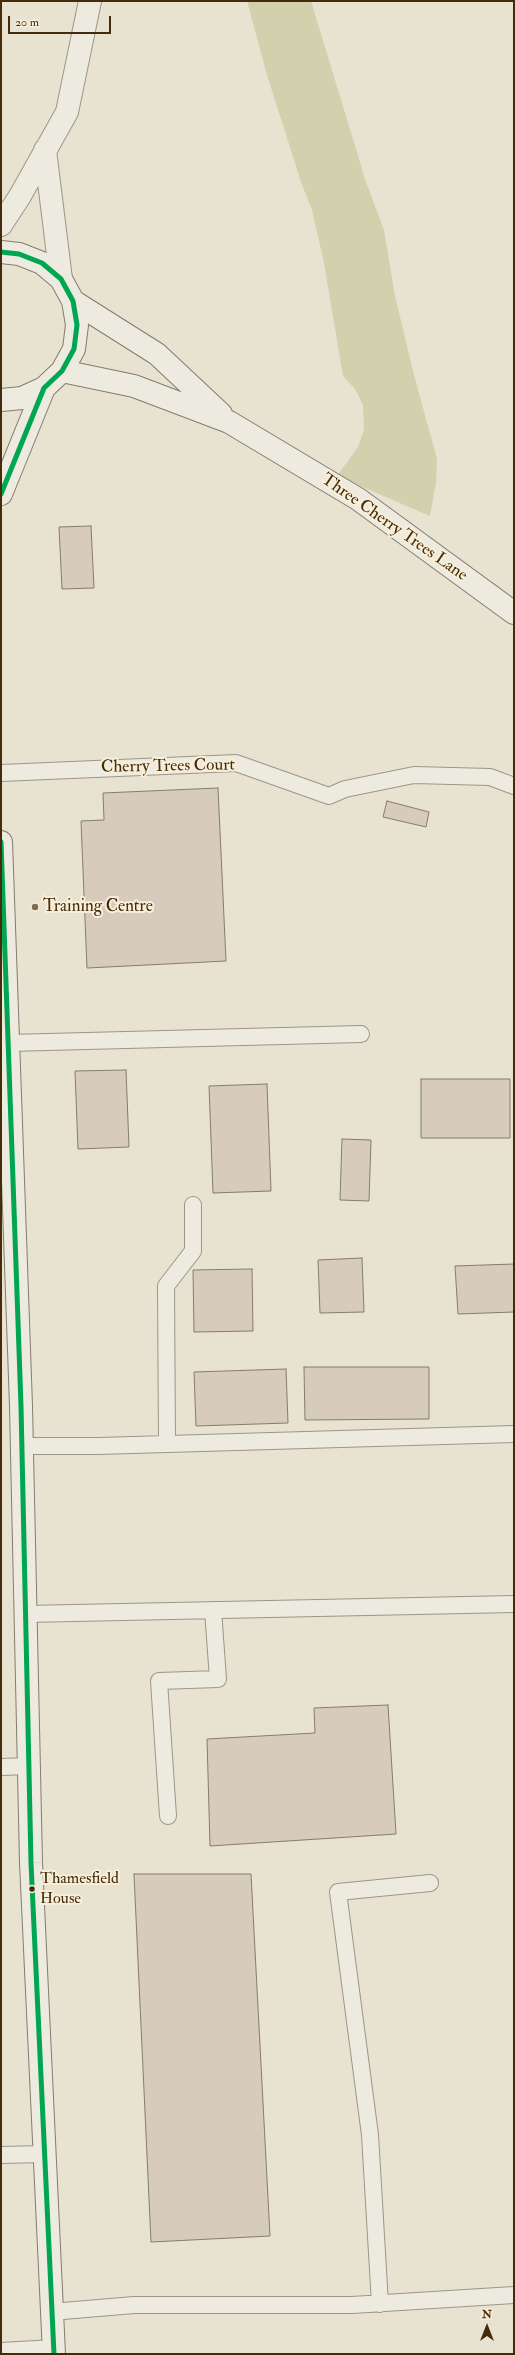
<!DOCTYPE html>
<html>
<head>
<meta charset="utf-8">
<style>
  body { margin:0 }
  #map { position:relative; width:515px; height:2355px; overflow:hidden; background:#e8e2d0; font-family:"IM FELL Double Pica",serif }
  canvas { display:block }
  .frame { position:absolute; inset:0; border:2px solid #462b0b; pointer-events:none }
  .north { position:absolute; left:467px; top:2307px; width:40px; height:40px; -webkit-text-stroke:3px #f7efda; paint-order:stroke; rotate:0deg; font-size:11px; font-weight:700; line-height:16px; text-align:center; color:#462b0b }
  .north::after { content:''; display:block; margin:auto; width:14px; height:18px; background:#462b0b; clip-path:polygon(50% 0,100% 100%,50% 72%,0 100%) }
  .scale { position:absolute; left:8px; top:16px; width:103px; height:18px; box-sizing:border-box; border:2px solid #462b0b; border-top:0; padding-left:5px; font-size:12px; line-height:14px; white-space:nowrap; color:#462b0b; -webkit-text-stroke:3px #f7efda; paint-order:stroke }
</style>
</head>
<body>
<div id="map">
<canvas width="515" height="2355"></canvas>
<div class="frame"></div>
<div class="north">N</div>
<div class="scale">20 m</div>
</div>
<script>
const c = document.querySelector('canvas').getContext('2d');
c.lineJoin = 'round';
function paint(path, color) {
  c.fillStyle = color;
  c.fill(path, 'evenodd');
}
function poly(rows) {
  const path = new Path2D();
  for (const r of rows) {
    path.moveTo(r[0], r[1]);
    for (let i = 2; i < r.length; i += 2) path.lineTo(r[i], r[i + 1]);
  }
  return path;
}
function strokePath(path, color, width, dash) {
  c.strokeStyle = color;
  c.lineWidth = width;
  c.lineCap = dash ? 'butt' : 'round';
  c.setLineDash(dash || []);
  c.stroke(path);
}
function label(font, color, halo, rows, align = 'center') {
  c.font = font + ' "IM FELL Double Pica",serif';
  c.lineWidth = 4;
  c.setLineDash([]);
  c.textBaseline = 'middle';
  c.strokeStyle = halo;
  c.fillStyle = color;
  for (const [text, x, y, turn = 0] of rows) {
    c.save();
    c.translate(x, y);
    c.rotate((+turn || 0) * Math.PI / 180);
    c.textAlign = isNaN(turn) ? turn : align;
    if (halo) c.strokeText(text, 0, 0);
    c.fillText(text, 0, 0);
    c.restore();
  }
}
paint(poly([
  [247,1,311,1,366,182,384,230,395,296,414,375,437,459,436,482,430,516,337,476,358,447,364,430,363,405,355,389,343,376,324,263,312,210,301,182,267,75]
]), '#d1d1ae');
const building = poly([
  [91,526,94,588,62,589,59,527,91,526],
  [218,788,226,961,87,968,81,821,104,820,103,793,218,788],
  [387,801,429,812,426,827,383,817,387,801],
  [126,1070,129,1147,78,1149,75,1071,126,1070],
  [421,1079,510,1079,510,1138,421,1138,421,1079],
  [267,1084,271,1191,213,1193,209,1086,267,1084],
  [342,1139,371,1140,369,1201,340,1200,342,1139],
  [362,1258,364,1312,320,1313,318,1260,362,1258],
  [514,1264,514,1312,458,1314,455,1266,514,1264],
  [252,1269,253,1331,194,1332,193,1270,252,1269],
  [304,1367,429,1367,429,1419,305,1420,304,1367],
  [286,1369,288,1423,196,1426,194,1372,286,1369],
  [388,1705,396,1834,210,1846,207,1739,315,1733,314,1708,388,1705],
  [134,1874,251,1874,270,2236,151,2242,134,1874]
]);
paint(building, '#d7cbbc');
strokePath(building, '#847c6e', 1);
const lane = poly([
  [1,773,236,763,329,796,345,789,414,775,490,777,514,786],
  [8,1043,361,1034],
  [167,1444,166,1286,193,1251,193,1205],
  [22,1446,98,1446,514,1434],
  [25,1614,514,1604],
  [1,1767,29,1766],
  [168,1816,159,1681,218,1679,213,1610],
  [1,2155,44,2154],
  [380,2304,370,2135,338,1892,430,1883],
  [51,2312,134,2305,352,2305,514,2295],
  [1,2351,54,2348]
]);
const street = poly([
  [45,150,61,279],
  [1,225,20,196,67,112,90,1]
]);
const secondary = poly([
  [1,252,19,254,42,263,61,279,73,301,77,325,74,349,62,371,44,388,22,398,1,400],
  [73,301,157,354,221,414],
  [62,371,134,386,229,422,358,499,514,613],
  [1,494,44,388],
  [1,842,21,1406,31,1863,54,2354]
]);
strokePath(lane, '#9d9687', 18);
strokePath(street, '#9d9687', 24);
strokePath(secondary, '#847c6e', 24);
strokePath(lane, '#edeae0', 16);
strokePath(street, '#edeae0', 22);
strokePath(secondary, '#edeae0', 22);
strokePath(poly([
  [1,252,19,254,42,263,61,279,73,301,77,325,74,349,62,371,44,388,1,494],
  [1,842,21,1406,31,1863,54,2354]
]), '#00a651', 5);
for (const [x, y, r, color] of [
  [35,907,4,"#7f6b50"],
  [32,1889,3.5,"#462b0b"]
]) {
  const dot = new Path2D();
  dot.arc(x, y, r, 0, 2 * Math.PI);
  c.fillStyle = color;
  c.fill(dot);
  strokePath(dot, '#f7efda', 1.5);
}
label('16px', '#462b0b', '#f7efda', [
  ["Thamesfield",40,1880],
  ["House",40,1900]
], 'left');
label('17px', '#462b0b', '#f7efda', [
  ["Three Cherry Trees Lane",394,528,35],
  ["Cherry Trees Court",168,767,-1]
]);
label('17px', '#462b0b', '#f7efda', [
  ["Training Centre",43,907]
], 'left');
</script>
</body>
</html>
